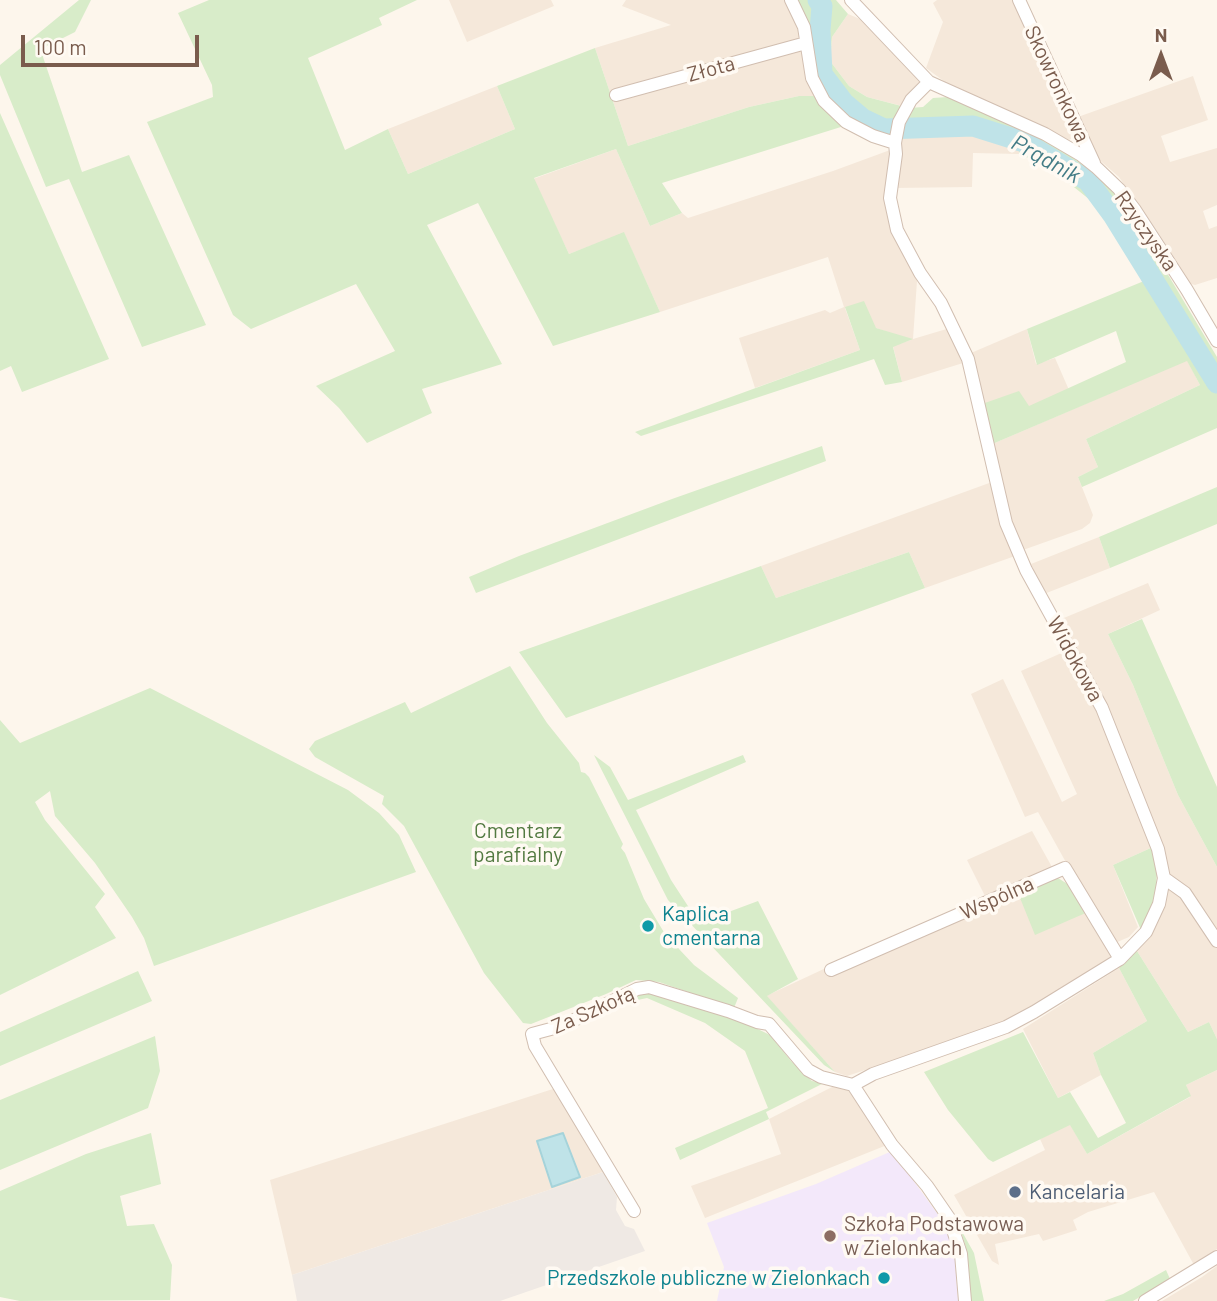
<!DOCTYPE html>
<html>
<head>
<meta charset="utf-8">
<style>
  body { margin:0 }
  #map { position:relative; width:1217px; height:1301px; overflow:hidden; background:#fdf6ec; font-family:Barlow,sans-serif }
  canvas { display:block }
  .north { position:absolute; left:1126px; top:21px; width:70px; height:70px; -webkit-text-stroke:5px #fffaf3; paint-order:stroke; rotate:0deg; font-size:19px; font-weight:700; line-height:28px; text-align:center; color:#7a5c4d }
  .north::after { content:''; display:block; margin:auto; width:24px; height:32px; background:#7a5c4d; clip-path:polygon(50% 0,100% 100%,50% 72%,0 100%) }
  .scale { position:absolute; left:21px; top:35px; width:178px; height:32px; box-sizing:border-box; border:4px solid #7a5c4d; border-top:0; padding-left:9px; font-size:21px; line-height:24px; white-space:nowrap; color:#7a5c4d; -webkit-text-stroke:5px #fffaf3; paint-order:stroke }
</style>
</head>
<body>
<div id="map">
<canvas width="1217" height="1301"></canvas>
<div class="north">N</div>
<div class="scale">100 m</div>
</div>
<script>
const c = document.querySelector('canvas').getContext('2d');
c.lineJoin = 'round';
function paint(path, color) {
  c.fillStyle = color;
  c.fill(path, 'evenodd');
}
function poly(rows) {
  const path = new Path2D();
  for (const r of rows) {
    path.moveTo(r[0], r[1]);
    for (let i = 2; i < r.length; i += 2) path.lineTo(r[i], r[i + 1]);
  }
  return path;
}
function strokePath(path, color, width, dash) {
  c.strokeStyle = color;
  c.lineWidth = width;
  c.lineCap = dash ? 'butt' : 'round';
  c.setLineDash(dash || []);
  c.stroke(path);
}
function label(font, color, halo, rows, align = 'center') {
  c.font = font + ' Barlow,sans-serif';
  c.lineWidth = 7;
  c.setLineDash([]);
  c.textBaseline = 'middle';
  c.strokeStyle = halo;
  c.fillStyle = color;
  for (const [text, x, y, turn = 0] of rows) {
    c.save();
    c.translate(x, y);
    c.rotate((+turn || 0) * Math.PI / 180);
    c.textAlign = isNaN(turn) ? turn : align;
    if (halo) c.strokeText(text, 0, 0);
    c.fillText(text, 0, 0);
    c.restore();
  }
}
paint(poly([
  [449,0,551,0,554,6,467,42],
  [626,0,788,0,797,19,816,96,799,96,749,107,628,146,595,48,671,25,622,6],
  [937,0,1015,0,1076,135,1069,140,952,87,926,68,943,22,933,3],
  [848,14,860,19,922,80,902,106,867,97,849,86,830,61,832,37],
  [1193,76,1208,120,1161,136,1170,162,1217,148,1217,205,1203,211,1209,229,1217,226,1217,278,1195,285,1187,283,1155,229,1119,177,1096,157,1075,118],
  [497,86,515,129,408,174,388,129],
  [907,123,994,137,1019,149,1019,154,973,153,972,187,894,188,893,228,917,281,913,339,950,328,963,363,902,382,893,346,911,340,876,328,845,308,860,350,755,388,739,338,825,310,830,313,844,307,828,257,660,312,624,233,569,254,533,179,616,149,650,226,682,213,688,218,833,171,901,146],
  [1027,329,1036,364,1055,358,1069,390,1028,407,982,404,971,353],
  [1187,360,1200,385,1086,439,1098,467,1078,477,1093,515,1090,523,1082,529,1023,550,1009,518,990,445],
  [992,482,1015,556,925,588,909,552,776,598,761,566],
  [1099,537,1110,568,1044,594,1031,564],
  [1148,583,1160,610,1108,634,1133,685,1178,795,1217,867,1217,1039,1209,1022,1188,1032,1137,951,1152,933,1166,867,1059,620],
  [1066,651,1109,732,1153,847,1113,865,1138,927,1129,937,1115,943,1073,875,1038,812,1025,817,971,694,1003,679,1062,802,1077,794,1021,671],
  [1032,831,1052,867,985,896,967,860],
  [1018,893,1088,912,1111,954,1109,964,1017,1016,954,1041,847,1076,835,1072,766,996,828,967],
  [1119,968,1147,1021,1093,1053,1101,1075,1058,1098,1023,1029],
  [1217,1070,1217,1249,1194,1265,1154,1192,1088,1212,1073,1220,1077,1230,1043,1241,1039,1234,995,1244,999,1265,992,1261,954,1195,1045,1150,1040,1139,1070,1124,1087,1154,1190,1097,1186,1085],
  [834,1086,849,1091,887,1145,705,1218,691,1186,781,1154,769,1119],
  [556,1088,603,1172,292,1275,270,1180],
  [1217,1266,1217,1301,1162,1301,1202,1277]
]), '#f5e8da');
paint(poly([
  [603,1172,617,1197,616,1210,625,1226,634,1229,645,1251,500,1301,297,1301,292,1275]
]), '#efe9e4');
paint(poly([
  [892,1151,939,1216,954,1249,958,1301,717,1301,724,1267,707,1223,816,1184]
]), '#f3e8fa');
paint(poly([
  [79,0,91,0,75,32,45,47,43,57,82,172,129,155,206,325,142,347,69,179,46,187,0,75,0,65],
  [209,0,417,0,379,18,382,25,308,58,345,150,388,129,408,174,515,129,497,86,595,48,628,146,749,107,799,96,816,96,844,126,662,183,682,213,650,226,616,149,534,178,569,254,624,232,660,312,553,346,478,203,427,225,502,364,422,389,432,413,367,443,339,408,316,386,395,351,356,284,251,329,233,315,147,122,213,97,212,85,178,13],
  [797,0,836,0,848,14,832,37,830,61,849,86,867,97,909,108,923,107,933,98,948,97,1042,137,1091,170,1123,199,1217,357,1217,428,1082,487,1078,477,1098,467,1086,439,1200,385,1187,361,990,445,982,404,1019,391,1029,406,1126,362,1116,331,1037,365,1027,329,1144,281,1095,204,1049,167,1019,154,1019,149,994,137,876,119,842,103,824,86,812,61],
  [0,113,109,359,22,392,11,366,0,371],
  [864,301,876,328,913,339,893,347,902,382,885,385,874,359,641,436,635,432,860,350,845,307],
  [822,446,826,461,476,593,469,577,519,556,672,499],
  [1217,487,1217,524,1110,568,1099,537],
  [909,552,925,588,566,718,519,652,761,566,776,598],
  [1142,619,1217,787,1217,867,1178,795,1133,685,1108,634],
  [510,666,547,723,579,763,581,772,585,773,589,777,623,844,621,848,625,853,644,899,665,934,694,965,738,998,734,1008,659,982,636,980,606,994,531,1024,523,1023,484,973,404,826,382,804,384,796,315,757,309,749,315,741,405,702,411,713],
  [150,688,348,790,379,813,399,835,416,872,154,966,144,938,132,917,95,863,55,816,50,791,35,802,45,820,105,894,95,907,116,938,0,995,0,720,20,743],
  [594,755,610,767,628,800,743,755,746,762,636,810,671,880,699,923,758,901,798,979,767,996,835,1072,824,1065,668,900],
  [1153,847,1157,868,1156,894,1152,910,1141,930,1113,865],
  [1058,878,1069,885,1088,912,1035,935,1018,893],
  [1137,951,1188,1032,1209,1022,1217,1039,1217,1070,1186,1085,1191,1096,1087,1154,1070,1125,993,1162,988,1159,948,1110,924,1072,1023,1032,1058,1098,1070,1092,1098,1138,1126,1123,1101,1075,1093,1053,1147,1021,1119,968],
  [138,971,152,1001,0,1066,0,1032],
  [648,991,727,1014,770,1035,791,1061,812,1081,824,1083,766,1112,769,1119,680,1160,675,1148,768,1108,745,1051,705,1023,647,998,614,1005],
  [155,1036,160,1071,148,1108,0,1170,0,1100],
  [151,1133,161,1184,120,1196,127,1226,154,1224,172,1265,170,1300,20,1301,0,1297,0,1191,86,1154],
  [960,1228,974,1253,984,1301,970,1301,966,1248],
  [1166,1270,1170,1279,1133,1301,1104,1301,1123,1294]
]), '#d8ecc9');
const water = poly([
  [563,1133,580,1177,552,1187,537,1141,563,1133]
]);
paint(water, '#bfe3e8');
strokePath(water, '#a5d3da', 2);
strokePath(poly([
  [818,0,822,6,820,30,822,74,844,103,863,119,884,129,973,126,1024,142,1088,181,1113,215,1217,383]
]), '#bfe3e8', 21);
const minor = poly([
  [791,0,804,27,812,78,824,101,846,122,873,136,895,143],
  [851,0,929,82,1045,134,1081,155,1096,167,1119,189,1135,210,1187,290,1217,341],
  [1019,0,1094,163],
  [616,95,806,43],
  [1164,878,1185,893,1217,941],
  [831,970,1065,868,1120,959],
  [853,1085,873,1074,1006,1027,1034,1012,1120,959,1146,932,1159,904,1164,878,1158,849,1102,708,1026,570,1006,523,968,359,941,303,920,273,897,230,890,198,896,154,895,143,899,122,911,100,929,82],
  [634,1211,535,1046,532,1034,562,1026,637,989,649,987,728,1011,757,1022,769,1024,808,1070,821,1077,853,1085,892,1145,927,1186,949,1218,961,1254,965,1301],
  [1145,1301,1217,1257]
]);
strokePath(minor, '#d1beb0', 14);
strokePath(minor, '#fff', 12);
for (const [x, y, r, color] of [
  [648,926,7,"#0f9aa8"],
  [1015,1192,7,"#5c6f8a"],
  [830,1236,7,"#8d6e63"],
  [884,1278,7,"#0f9aa8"]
]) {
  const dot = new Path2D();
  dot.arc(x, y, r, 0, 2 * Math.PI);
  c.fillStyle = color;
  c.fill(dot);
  strokePath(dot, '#fffaf3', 2.5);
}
label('21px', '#7a5c4d', '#fffaf3', [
  ["Złota",711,69,-15],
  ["Skowronkowa",1057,84,65],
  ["Rzyczyska",1146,231,55],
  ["Widokowa",1075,659,61],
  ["Wspólna",997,898,-24],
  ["Za Szkołą",593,1010,-24]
]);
label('21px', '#537a41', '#fffaf3', [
  ["Cmentarz",518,831],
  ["parafialny",518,855]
]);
label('21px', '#0d838f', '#fffaf3', [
  ["Kaplica",662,914],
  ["cmentarna",662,938],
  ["Przedszkole publiczne w Zielonkach",870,1278,"right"]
], 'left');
label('21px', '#4e5e75', '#fffaf3', [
  ["Kancelaria",1029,1192]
], 'left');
label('21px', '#785e54', '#fffaf3', [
  ["Szkoła Podstawowa",844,1224],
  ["w Zielonkach",844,1248]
], 'left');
label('italic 23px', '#437c86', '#fffaf3', [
  ["Prądnik",1046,159,29]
]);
</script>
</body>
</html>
